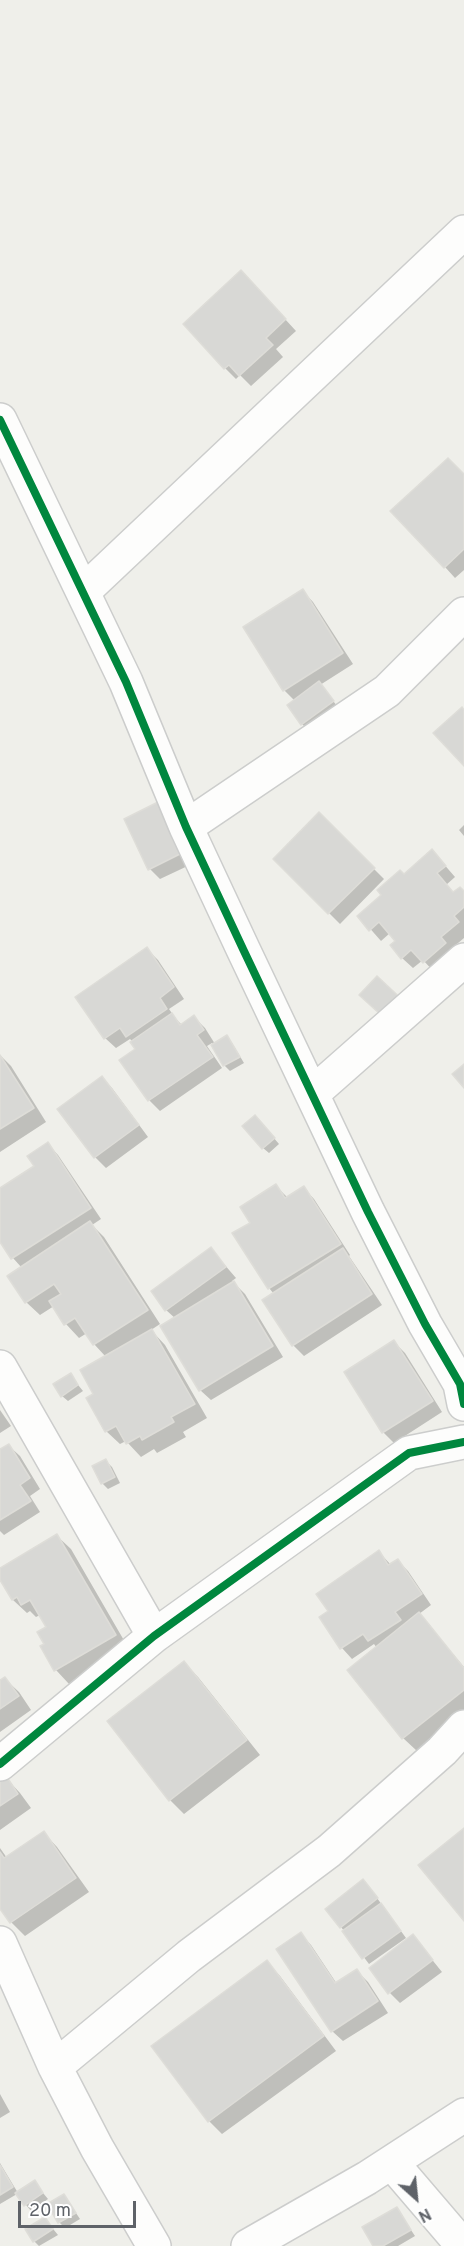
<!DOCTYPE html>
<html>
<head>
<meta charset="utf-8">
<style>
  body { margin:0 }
  #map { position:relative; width:464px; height:2246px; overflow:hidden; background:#efefea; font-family:Overpass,sans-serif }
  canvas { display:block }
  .north { position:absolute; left:386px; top:2168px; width:60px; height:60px; -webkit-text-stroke:4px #fff; paint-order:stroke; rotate:153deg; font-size:16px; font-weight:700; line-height:24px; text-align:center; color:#5e6268 }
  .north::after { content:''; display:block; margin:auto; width:21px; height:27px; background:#5e6268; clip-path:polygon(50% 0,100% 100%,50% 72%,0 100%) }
  .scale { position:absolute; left:18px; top:2201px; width:118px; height:27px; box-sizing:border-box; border:3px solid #5e6268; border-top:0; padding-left:8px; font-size:18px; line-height:21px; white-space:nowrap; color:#5e6268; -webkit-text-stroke:4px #fff; paint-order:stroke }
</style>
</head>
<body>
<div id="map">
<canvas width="464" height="2246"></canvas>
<div class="north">N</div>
<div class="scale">20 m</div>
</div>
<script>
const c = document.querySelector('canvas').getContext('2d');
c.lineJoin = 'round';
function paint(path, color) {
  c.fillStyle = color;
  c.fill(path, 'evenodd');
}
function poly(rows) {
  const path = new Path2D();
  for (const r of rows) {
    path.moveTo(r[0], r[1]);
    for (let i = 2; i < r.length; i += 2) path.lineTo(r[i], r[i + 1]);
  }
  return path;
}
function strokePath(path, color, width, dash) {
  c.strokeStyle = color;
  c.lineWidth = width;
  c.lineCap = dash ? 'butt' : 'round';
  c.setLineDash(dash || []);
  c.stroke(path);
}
paint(poly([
  [252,283,296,331,276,349,283,357,251,386,240,375,236,379,225,368],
  [464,476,464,570,455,578,445,567],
  [303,591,313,602,353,664,320,685,338,707,308,730,302,724,295,701,284,690],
  [160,803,194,863,160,879,150,869],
  [319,814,384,879,340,924,275,859],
  [464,825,464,836,459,830],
  [442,862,455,877,446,885,454,894,464,893,464,938,451,949,456,955,435,973,423,960,413,968,402,958,397,941,390,933,381,941,359,916,404,876],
  [147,949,158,960,184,999,169,1009,176,1019,182,1025,194,1017,205,1028,215,1044,227,1037,232,1043,244,1063,230,1071,224,1065,212,1043,207,1046,222,1068,160,1111,149,1100,121,1060,137,1049,133,1042,130,1039,116,1048,105,1038],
  [0,1055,11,1066,46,1122,0,1152],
  [102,1078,112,1088,148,1137,106,1168,95,1157,59,1109],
  [261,1123,279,1144,269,1153,263,1148],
  [48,1144,58,1155,101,1219,92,1225,104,1237,160,1324,151,1330,165,1345,207,1418,183,1432,186,1437,157,1453,154,1449,141,1457,126,1441,120,1444,106,1431,95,1395,106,1357,94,1344,87,1333,79,1338,66,1324,54,1306,40,1315,26,1302,22,1268,13,1258,0,1240,0,1190,36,1166],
  [276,1186,288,1198,304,1188,314,1199,350,1255,349,1256,382,1305,304,1356,293,1345,274,1294,269,1288,252,1223],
  [211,1249,236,1278,232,1281,245,1294,283,1357,211,1400,200,1390,176,1319,166,1310],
  [394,1342,405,1353,442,1412,394,1443,383,1432,346,1372],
  [70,1375,83,1391,68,1401,62,1396],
  [0,1410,11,1426,0,1433],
  [9,1446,20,1456,40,1489,30,1496,40,1512,4,1535,0,1531,0,1451],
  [106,1461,112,1467,120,1483,108,1489,102,1483],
  [57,1536,71,1549,129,1649,69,1684,56,1670,46,1644,48,1627,40,1615,36,1617,30,1611,27,1613,13,1600,0,1577,0,1570],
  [379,1552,391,1565,397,1560,408,1571,431,1605,419,1614,464,1667,464,1714,417,1751,403,1738,377,1648,374,1644,352,1659,342,1648,330,1611],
  [184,1663,198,1677,260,1755,184,1814,170,1800,109,1722],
  [5,1679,19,1692,31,1710,0,1732,0,1682],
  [7,1779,20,1793,31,1808,0,1830,0,1784],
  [44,1833,57,1847,89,1892,25,1936,11,1922,0,1906,0,1848,7,1858],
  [369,1887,406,1938,369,1964,341,1927],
  [301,1934,311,1945,337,1984,357,1971,368,1982,388,2013,343,2041,332,2031],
  [413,1936,442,1972,400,2003,390,1993],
  [267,1962,280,1976,336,2051,222,2134,209,2121],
  [0,2094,10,2112,0,2118],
  [0,2163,18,2193,34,2182,48,2199,31,2211,17,2194,0,2204],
  [64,2195,80,2219,65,2228,59,2222],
  [397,2209,415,2236,398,2246,375,2246],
  [45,2219,58,2235,39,2246,34,2241]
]), '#0003');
const building = poly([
  [241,270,286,319,266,338,273,345,239,376,229,365,224,369,183,324,241,270],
  [448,458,464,474,464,549,444,568,390,511,448,458],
  [303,589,343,653,283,691,243,627,303,589],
  [319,681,334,701,301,725,287,705,319,681],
  [462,707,464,710,464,766,433,733,462,707],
  [160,801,184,852,148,870,124,819,160,801],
  [319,812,375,868,328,914,273,859,319,812],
  [432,849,446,866,437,873,453,892,460,887,464,891,464,907,454,916,459,922,441,937,446,943,423,963,411,950,401,959,390,945,395,941,379,922,369,931,357,916,381,895,377,890,400,870,404,874,432,849],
  [147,947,174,987,160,998,167,1009,126,1037,120,1028,104,1039,75,997,147,947],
  [377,976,408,1005,391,1024,359,995,377,976],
  [172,1013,180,1025,194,1015,204,1030,197,1035,213,1057,148,1101,119,1060,135,1049,130,1042,172,1013],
  [227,1035,240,1057,223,1066,211,1045,227,1035],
  [0,1055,34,1108,0,1129,0,1055],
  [464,1064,464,1088,452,1074,464,1064],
  [102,1076,139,1125,94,1158,57,1109,102,1076],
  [255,1115,275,1138,262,1149,242,1126,255,1115],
  [48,1142,91,1208,11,1259,0,1242,0,1188,34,1166,27,1156,48,1142],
  [276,1184,285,1198,304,1186,341,1244,268,1289,232,1233,250,1223,240,1207,276,1184],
  [90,1221,148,1310,93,1345,75,1318,64,1325,49,1301,61,1294,54,1284,25,1303,7,1276,90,1221],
  [211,1247,226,1267,165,1311,151,1291,211,1247],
  [343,1248,372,1294,292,1346,262,1300,343,1248],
  [234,1281,273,1346,199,1391,160,1326,234,1281],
  [152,1329,195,1404,171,1417,174,1422,142,1440,140,1436,126,1444,116,1426,105,1432,86,1398,93,1394,80,1370,152,1329],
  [394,1340,433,1401,382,1433,344,1372,394,1340],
  [71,1373,78,1385,61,1397,53,1384,71,1373],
  [9,1444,30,1478,20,1485,31,1501,0,1520,0,1449,9,1444],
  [106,1459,115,1477,101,1484,92,1466,106,1459],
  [57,1534,116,1635,54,1671,40,1646,44,1644,37,1632,46,1627,30,1600,21,1605,17,1597,12,1600,0,1580,0,1568,57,1534],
  [379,1550,388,1565,398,1559,422,1594,395,1612,401,1620,368,1641,363,1634,340,1649,319,1617,328,1611,316,1594,379,1550],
  [419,1612,464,1668,464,1690,402,1739,347,1670,419,1612],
  [184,1661,247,1740,169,1801,107,1721,184,1661],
  [5,1677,19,1696,0,1709,0,1680,5,1677],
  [7,1777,18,1794,0,1806,0,1782,7,1777],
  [464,1828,464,1921,418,1865,464,1828],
  [44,1831,76,1878,10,1923,0,1909,0,1852,4,1858,44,1831],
  [363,1879,378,1898,340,1928,325,1909,363,1879],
  [381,1903,401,1931,362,1959,342,1931,381,1903],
  [301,1932,335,1983,357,1969,378,2001,331,2032,276,1949,301,1932],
  [413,1934,433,1960,388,1994,369,1968,413,1934],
  [267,1960,324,2036,208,2122,151,2046,267,1960],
  [0,2165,13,2187,0,2195,0,2165],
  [35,2180,43,2193,24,2206,15,2193,35,2180],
  [64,2194,76,2213,58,2223,47,2204,64,2194],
  [397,2207,411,2230,383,2246,373,2246,362,2227,397,2207],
  [45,2217,53,2229,33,2242,25,2229,45,2217]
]);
paint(building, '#d8d8d5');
strokePath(building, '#deddd8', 1.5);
const minor = poly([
  [0,420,126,682,186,827,243,949,368,1212,425,1324,460,1384,464,1404],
  [83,592,464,232],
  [186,827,387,691,464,614],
  [312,1094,464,960],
  [0,1367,154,1636],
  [0,1764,154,1636,409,1453,464,1442],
  [0,1943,55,2067,97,2148,154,2246],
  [55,2067,189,1956,329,1851,442,1751,464,1727],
  [392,2163,463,2246],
  [248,2246,367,2178,464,2115]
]);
strokePath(minor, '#cccdcc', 36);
strokePath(minor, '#fdfdfc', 33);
strokePath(poly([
  [0,420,126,682,186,827,243,949,368,1212,425,1324,460,1384,464,1404],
  [0,1764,154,1636,409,1453,464,1442]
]), '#00873e', 8);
</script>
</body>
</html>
